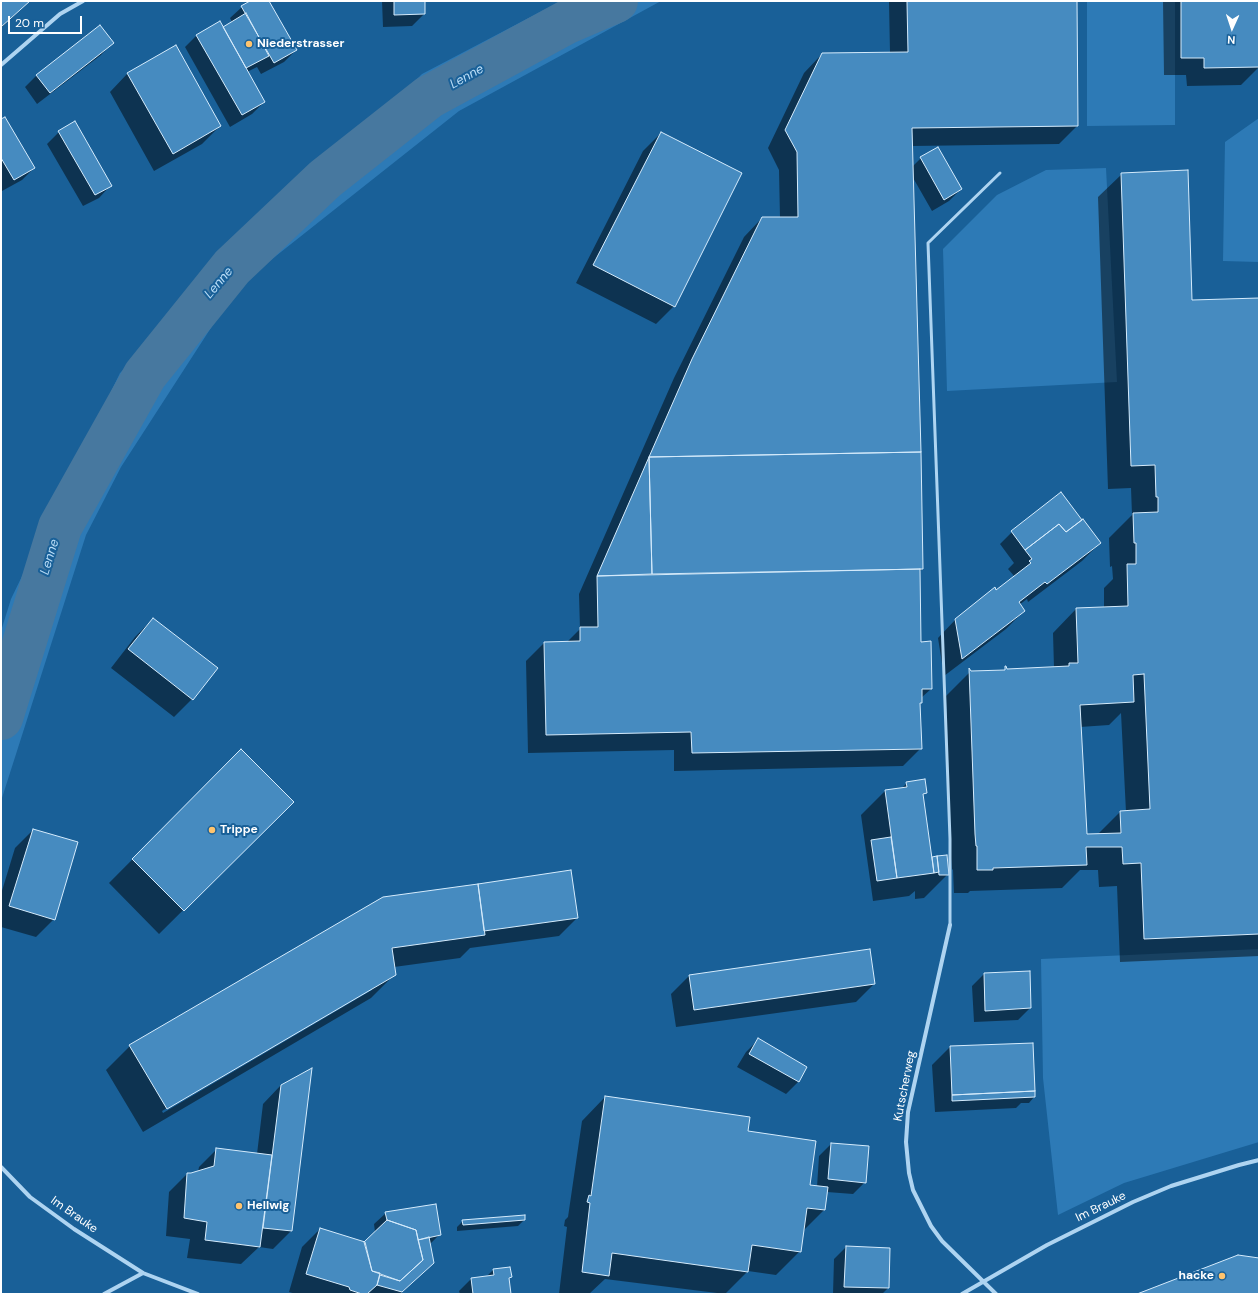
<!DOCTYPE html>
<html>
<head>
<meta charset="utf-8">
<style>
  body { margin:0 }
  #map { position:relative; width:1260px; height:1295px; overflow:hidden; background:#196098; font-family:"DM Sans",sans-serif }
  canvas { display:block }
  .frame { position:absolute; inset:0; border:2px solid #fff; pointer-events:none }
  .north { position:absolute; left:1212px; top:8px; width:40px; height:40px; -webkit-text-stroke:3px #196098; paint-order:stroke; rotate:183deg; font-size:11px; font-weight:700; line-height:16px; text-align:center; color:#fff }
  .north::after { content:''; display:block; margin:auto; width:14px; height:18px; background:#fff; clip-path:polygon(50% 0,100% 100%,50% 72%,0 100%) }
  .scale { position:absolute; left:8px; top:16px; width:74px; height:18px; box-sizing:border-box; border:2px solid #fff; border-top:0; padding-left:5px; font-size:12px; line-height:14px; white-space:nowrap; color:#fff; -webkit-text-stroke:3px #196098; paint-order:stroke }
</style>
</head>
<body>
<div id="map">
<canvas width="1260" height="1295"></canvas>
<div class="frame"></div>
<div class="north">N</div>
<div class="scale">20 m</div>
</div>
<script>
const c = document.querySelector('canvas').getContext('2d');
c.lineJoin = 'round';
function paint(path, color) {
  c.fillStyle = color;
  c.fill(path, 'evenodd');
}
function poly(rows) {
  const path = new Path2D();
  for (const r of rows) {
    path.moveTo(r[0], r[1]);
    for (let i = 2; i < r.length; i += 2) path.lineTo(r[i], r[i + 1]);
  }
  return path;
}
function strokePath(path, color, width, dash) {
  c.strokeStyle = color;
  c.lineWidth = width;
  c.lineCap = dash ? 'butt' : 'round';
  c.setLineDash(dash || []);
  c.stroke(path);
}
function label(font, color, halo, rows, align = 'center') {
  c.font = font + ' "DM Sans",sans-serif';
  c.lineWidth = 4;
  c.setLineDash([]);
  c.textBaseline = 'middle';
  c.strokeStyle = halo;
  c.fillStyle = color;
  for (const [text, x, y, turn = 0] of rows) {
    c.save();
    c.translate(x, y);
    c.rotate((+turn || 0) * Math.PI / 180);
    c.textAlign = isNaN(turn) ? turn : align;
    if (halo) c.strokeText(text, 0, 0);
    c.fillText(text, 0, 0);
    c.restore();
  }
}
paint(poly([
  [561,1,661,1,459,111,238,286,121,467,86,535,1,801,1,631,11,599,120,373,422,74],
  [1087,1,1175,1,1175,125,1087,126],
  [1259,118,1259,262,1223,261,1225,142],
  [1106,168,1117,382,947,391,943,249,997,195,1046,170],
  [1259,949,1259,1142,1124,1183,1058,1215,1043,1078,1041,959]
]), '#2d7ab6');
paint(poly([
  [1,1,30,1,1,28],
  [252,1,268,1,296,50,284,62,261,74,257,67,247,72,264,102,252,114,230,127,185,47,197,35,222,28,232,22,230,18,242,7],
  [382,1,424,1,424,14,412,26,383,27],
  [889,1,1076,1,1077,126,1059,144,912,146,912,167,921,158,961,189,949,201,932,211,912,176,922,569,919,572,920,643,931,689,921,698,921,702,919,704,921,748,903,766,674,771,674,750,528,753,526,661,544,643,566,643,580,629,579,594,674,378,744,237,762,218,780,218,779,170,768,148,804,73,822,54,890,53],
  [1163,1,1258,1,1259,67,1241,85,1187,86,1186,75,1164,75],
  [112,43,101,55,37,104,25,87,37,75],
  [175,47,220,126,202,144,154,171,110,92,127,74],
  [1,121,34,168,22,180,2,191],
  [74,123,110,186,99,198,83,206,47,144,59,132],
  [661,133,674,306,656,324,576,283,643,151],
  [1122,174,1191,301,1259,299,1259,956,1120,962,1117,886,1099,887,1098,870,1080,870,1062,888,970,891,968,893,954,893,953,870,952,869,951,858,946,696,970,672,1054,668,1053,633,1076,609,1104,608,1104,588,1113,579,1112,566,1110,567,1109,538,1132,515,1131,488,1108,489,1098,197],
  [1121,713,1126,812,1120,812,1097,835,1086,835,1080,727,1109,725],
  [1061,493,1100,543,1082,561,1028,602,1027,599,1019,605,1024,611,1006,629,944,676,938,638,956,619,1015,577,1008,569,1014,563,1000,544,1012,532],
  [153,619,217,668,192,699,174,717,111,668,135,637],
  [241,750,292,802,159,934,109,883],
  [907,783,926,792,922,796,931,859,932,857,948,874,924,898,915,899,915,891,909,896,873,901,861,815,885,791,901,789],
  [33,830,54,919,36,937,1,927,1,894,15,848],
  [383,898,577,918,559,936,470,948,460,958,394,967,395,974,371,998,143,1132,106,1070,130,1046],
  [372,988,372,990,163,1113,162,1111],
  [869,950,874,984,856,1002,676,1027,671,994,689,976],
  [984,974,1030,1008,1018,1020,974,1022,972,986],
  [758,1040,806,1067,798,1082,786,1094,737,1067,746,1052],
  [950,1047,1034,1097,1029,1103,1021,1103,1016,1108,935,1112,932,1065],
  [281,1085,291,1231,273,1249,259,1247,241,1264,187,1258,190,1239,166,1236,169,1192,187,1174,198,1172,199,1167,217,1149,257,1154,263,1104],
  [605,1097,747,1132,809,1186,817,1187,819,1156,831,1144,865,1182,853,1194,827,1192,824,1210,802,1232,800,1251,776,1275,748,1271,725,1294,605,1279,589,1294,559,1294,567,1227,564,1226,565,1220,568,1217,582,1121],
  [386,1213,440,1234,429,1245,433,1263,400,1294,296,1294,289,1292,302,1247,320,1229,363,1243,375,1232,374,1224],
  [524,1220,518,1226,457,1231,457,1227,463,1221],
  [846,1247,888,1288,882,1294,833,1294,834,1259],
  [493,1270,511,1277,508,1280,510,1294,460,1294,459,1291,471,1279,486,1277]
]), '#0007');
strokePath(poly([
  [1,718,60,527,145,375,232,267,325,179,429,97,567,22,616,1]
]), '#47789f', 44);
const building = poly([
  [1,1,30,1,1,27,1,1],
  [250,1,269,1,297,50,274,63,241,6,250,1],
  [394,1,425,1,425,14,394,15,394,1],
  [907,1,1077,1,1078,126,912,128,921,452,649,457,692,359,762,217,798,217,797,152,785,130,822,53,908,52,907,1],
  [1181,1,1259,1,1259,67,1204,68,1204,58,1181,58,1181,1],
  [246,13,269,56,246,68,223,27,246,13],
  [220,21,265,102,242,115,196,35,220,21],
  [100,25,114,43,50,93,36,75,100,25],
  [176,45,221,126,173,154,127,73,176,45],
  [5,117,35,168,14,180,1,158,1,119,5,117],
  [75,121,112,186,95,195,58,131,75,121],
  [661,132,742,173,675,307,593,265,661,132],
  [938,147,962,189,944,200,920,157,938,147],
  [1188,170,1192,300,1259,298,1259,934,1144,939,1141,863,1123,864,1122,847,1086,847,1087,865,993,868,993,870,977,870,977,846,976,846,975,834,969,668,971,671,1005,670,1005,666,1006,666,1007,669,1069,666,1069,663,1078,663,1076,608,1128,606,1127,564,1136,564,1136,543,1134,543,1133,513,1158,512,1158,497,1156,497,1155,465,1131,466,1121,173,1188,170],
  [1144,674,1150,809,1120,811,1121,833,1087,834,1080,705,1134,702,1133,675,1144,674],
  [921,452,923,569,652,574,649,457,921,452],
  [649,457,652,574,597,576,649,457],
  [1061,492,1082,520,1066,532,1059,524,1025,550,1011,531,1061,492],
  [1083,519,1101,543,1047,584,1045,582,1019,602,1025,611,962,659,955,619,995,587,996,590,1031,563,1029,561,1032,559,1025,550,1059,524,1066,532,1083,519],
  [920,569,921,642,931,641,932,689,922,689,922,703,920,703,922,749,692,753,691,732,546,735,544,642,580,641,580,627,598,627,597,576,920,569],
  [153,618,218,668,193,700,128,649,153,618],
  [241,749,294,802,184,911,132,859,241,749],
  [925,779,927,793,923,794,934,873,897,878,885,790,907,787,906,782,925,779],
  [33,829,78,842,55,920,9,906,33,829],
  [891,837,897,878,877,881,871,840,891,837],
  [947,855,949,875,939,875,937,856,947,855],
  [937,856,939,872,934,873,932,857,937,856],
  [571,870,578,918,484,931,478,884,571,870],
  [478,884,485,935,392,948,396,975,167,1109,129,1045,383,897,478,884],
  [870,949,875,984,694,1010,689,975,870,949],
  [1030,971,1031,1008,985,1011,984,973,1030,971],
  [758,1038,807,1067,799,1082,749,1054,758,1038],
  [1033,1043,1035,1091,952,1095,950,1046,1033,1043],
  [312,1068,292,1231,263,1228,281,1085,312,1068],
  [1035,1091,1035,1097,952,1101,952,1095,1035,1091],
  [605,1096,750,1117,748,1131,816,1141,810,1185,828,1187,825,1210,807,1208,801,1252,752,1245,748,1272,612,1253,609,1276,582,1272,590,1203,587,1202,589,1195,591,1196,605,1096],
  [831,1143,869,1146,866,1183,828,1179,831,1143],
  [216,1148,272,1155,260,1247,205,1240,207,1222,184,1218,187,1173,191,1173,214,1166,216,1148],
  [436,1204,441,1235,418,1240,416,1230,387,1220,385,1212,436,1204],
  [525,1215,525,1220,463,1225,462,1220,525,1215],
  [387,1220,416,1230,423,1260,400,1281,372,1271,364,1242,387,1220],
  [320,1228,365,1242,372,1271,380,1273,377,1285,367,1294,362,1294,350,1290,349,1287,306,1274,320,1228],
  [429,1237,434,1263,402,1292,377,1285,380,1275,400,1281,423,1260,418,1240,429,1237],
  [846,1246,890,1248,889,1288,844,1287,846,1246],
  [1238,1255,1259,1258,1259,1294,1137,1294,1238,1255],
  [510,1267,512,1277,509,1278,511,1294,473,1294,471,1278,494,1275,493,1269,510,1267]
]);
paint(building, '#468bc0');
strokePath(building, '#d5ebfc', 1);
strokePath(poly([
  [950,925,950,839,928,243,1000,173]
]), '#aed4f1', 3);
strokePath(poly([
  [1,65,60,14,83,1],
  [950,925,908,1112,906,1142,909,1173,913,1190,931,1226,942,1241,996,1294],
  [1,1167,30,1197,74,1229,143,1273,198,1294],
  [104,1294,143,1273],
  [962,1294,1047,1245,1133,1202,1171,1186,1239,1165,1259,1160]
]), '#aed4f1', 4);
for (const [x, y, r, color] of [
  [249,44,4,"#ffc46e"],
  [212,830,4,"#ffc46e"],
  [239,1206,4,"#ffc46e"],
  [1222,1276,4,"#ffc46e"]
]) {
  const dot = new Path2D();
  dot.arc(x, y, r, 0, 2 * Math.PI);
  c.fillStyle = color;
  c.fill(dot);
  strokePath(dot, '#196098', 1.5);
}
label('bold 12px', '#fff', '#196098', [
  ["Niederstrasser",257,44],
  ["Trippe",220,830],
  ["Hellwig",247,1206],
  ["hacke",1214,1276,"right"]
], 'left');
label('12px', '#fff', '#196098', [
  ["Kutscherweg",905,1086,-79],
  ["Im Brauke",1101,1207,-26],
  ["Im Brauke",74,1215,35]
]);
label('italic 13px', '#baddf7', '#196098', [
  ["Lenne",467,77,-29],
  ["Lenne",219,283,-50],
  ["Lenne",50,557,-73]
]);
</script>
</body>
</html>
